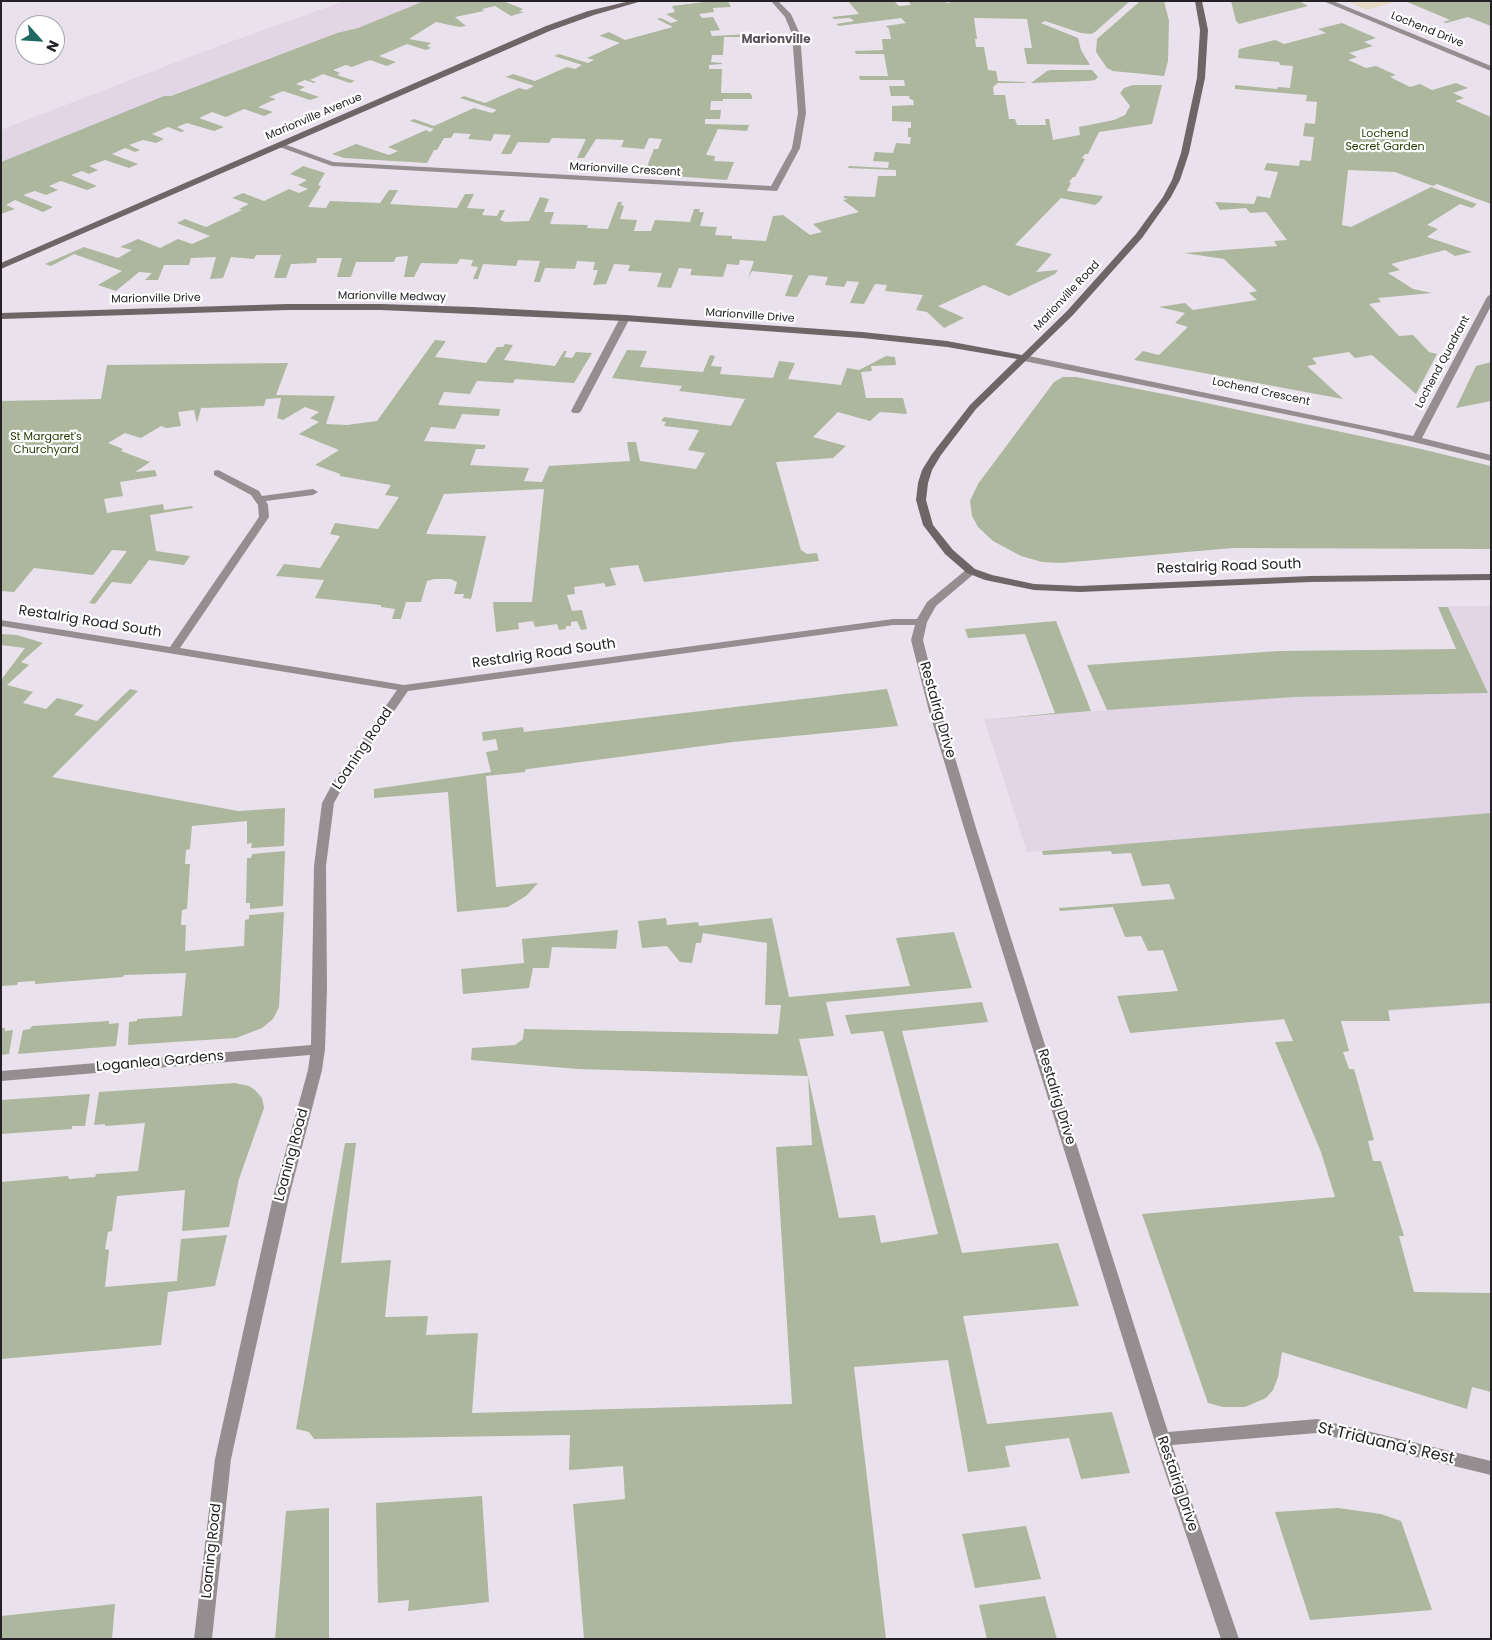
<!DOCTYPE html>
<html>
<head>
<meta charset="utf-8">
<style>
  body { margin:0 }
  #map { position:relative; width:1492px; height:1640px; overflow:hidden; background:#e9e2ec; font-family:Poppins,sans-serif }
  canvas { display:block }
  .frame { position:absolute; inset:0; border:2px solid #242226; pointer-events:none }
  .north { position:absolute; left:15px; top:15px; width:50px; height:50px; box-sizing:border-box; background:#fff; border:1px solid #a7a7a8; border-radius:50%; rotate:116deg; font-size:14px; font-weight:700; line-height:20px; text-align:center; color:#242226 }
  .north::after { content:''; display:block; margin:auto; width:18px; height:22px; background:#1f6962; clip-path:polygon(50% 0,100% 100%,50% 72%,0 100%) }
</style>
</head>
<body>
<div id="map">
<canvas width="1492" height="1640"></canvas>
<div class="frame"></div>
<div class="north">N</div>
</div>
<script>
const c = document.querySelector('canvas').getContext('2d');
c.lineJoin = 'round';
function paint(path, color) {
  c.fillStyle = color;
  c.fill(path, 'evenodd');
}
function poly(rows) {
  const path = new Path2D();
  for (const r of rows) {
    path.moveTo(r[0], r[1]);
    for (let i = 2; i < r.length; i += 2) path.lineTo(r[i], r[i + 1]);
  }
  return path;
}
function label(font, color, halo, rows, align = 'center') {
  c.font = font + ' Poppins,sans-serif';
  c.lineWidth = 4.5;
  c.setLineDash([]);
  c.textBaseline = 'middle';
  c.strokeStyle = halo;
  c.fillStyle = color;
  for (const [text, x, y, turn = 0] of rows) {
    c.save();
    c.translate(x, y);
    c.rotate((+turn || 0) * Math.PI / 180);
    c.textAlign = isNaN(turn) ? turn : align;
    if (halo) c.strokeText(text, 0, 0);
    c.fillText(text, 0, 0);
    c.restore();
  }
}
paint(poly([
  [1348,1,1398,1,1366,10]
]), '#e5dac5');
paint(poly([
  [344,1,424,1,358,28,337,33,167,97,164,96,1,162,1,130,197,54],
  [1448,606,1491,606,1491,1003,1249,1023,1177,840,1027,852,984,719,1295,697,1488,693]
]), '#e2d5e6');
paint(poly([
  [424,1,503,1,523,9,519,11,524,12,511,16,495,6,482,9,484,11,455,17,466,26,459,27,436,22,409,39,431,43,427,46,431,48,426,50,407,44,379,56,396,62,387,66,370,60,352,67,346,65,333,70,340,73,337,75,355,81,350,83,323,74,310,80,316,82,314,83,305,80,296,84,305,87,299,90,319,97,310,100,283,91,269,97,276,99,258,107,273,112,264,116,244,109,226,117,212,112,199,118,224,127,214,131,187,123,177,127,185,131,181,132,168,127,152,134,164,139,156,143,143,140,129,145,140,150,135,152,125,148,112,154,138,164,129,168,105,160,89,166,98,170,89,174,82,171,71,175,97,186,87,190,61,181,49,186,58,190,46,195,35,191,23,195,53,207,43,212,15,200,6,205,15,209,1,214,1,162,164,96,171,96,337,33,358,28],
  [713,1,728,1,731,7,713,8,714,12,699,14,702,18,713,17,720,30,710,31,712,36,751,34,751,37,724,37,723,55,712,55,711,62,722,63,722,64,709,65,709,69,722,69,721,93,750,93,752,96,752,99,723,99,723,101,711,101,710,110,721,110,720,119,705,119,705,124,749,125,747,131,718,129,706,155,715,156,714,161,734,162,727,180,644,174,654,149,658,149,662,139,649,138,644,149,621,147,624,140,596,139,584,158,577,158,586,139,552,138,549,143,518,142,511,154,501,154,511,135,494,134,491,141,468,139,471,134,454,133,451,138,444,138,437,150,434,150,427,163,344,158,332,154,356,144,389,155,398,151,388,147,426,130,430,132,434,129,410,121,414,119,434,126,474,108,492,113,497,110,460,98,464,96,485,103,519,88,526,90,534,86,506,77,513,74,535,81,567,67,575,69,582,65,554,56,559,54,588,63,594,60,587,58,620,43,600,36,601,35,609,32,625,40,673,27,657,19,661,18,671,23,678,21,666,14,675,12,672,6],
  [848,1,894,1,899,6,911,5,908,1,945,1,947,3,956,1,1130,1,1095,32,1091,34,1081,33,1045,21,1041,23,1078,38,1081,50,1090,65,1027,64,1024,48,1032,48,1027,19,974,18,977,39,975,39,976,47,984,47,988,70,996,71,998,81,1025,82,1025,83,998,83,993,87,994,95,1005,95,1009,119,1015,119,1017,125,1046,125,1045,119,1049,119,1053,140,1080,135,1079,127,1114,120,1125,115,1130,106,1120,93,1124,88,1133,85,1162,85,1152,124,1099,132,1088,154,1085,154,1082,158,1085,159,1075,177,1073,177,1069,182,1071,183,1067,191,1103,196,1100,201,1095,205,1061,198,1015,245,1052,254,1036,272,1058,270,1055,274,1009,296,984,285,938,306,964,318,944,328,927,312,916,310,923,295,885,291,887,285,875,284,864,304,850,303,859,282,847,281,844,287,825,285,828,277,809,275,797,297,785,296,793,275,752,271,748,278,754,261,740,260,739,265,727,264,723,277,690,275,692,269,679,268,671,288,657,287,662,273,628,271,630,265,614,264,606,284,593,285,598,270,593,270,595,262,577,261,575,269,545,268,540,282,534,282,540,261,518,260,516,266,483,264,478,279,473,279,478,267,471,266,473,260,460,259,457,264,421,263,414,277,404,277,408,256,396,257,394,262,356,262,351,277,337,277,342,258,317,258,316,263,291,264,286,278,274,278,281,255,256,255,254,259,231,257,223,278,210,279,216,257,191,258,189,265,164,265,158,280,145,280,152,273,139,272,116,291,98,285,122,271,74,254,51,266,45,264,84,247,118,258,132,250,120,247,138,239,160,248,178,239,192,244,210,236,177,223,185,219,206,227,242,210,239,209,249,204,232,198,243,193,264,201,289,189,299,193,308,189,298,185,307,180,290,174,303,166,325,173,318,185,321,186,308,207,326,208,330,201,380,203,389,190,398,190,390,204,457,208,465,194,474,194,467,208,485,209,482,215,497,216,500,210,505,210,500,220,505,222,529,221,540,197,549,199,544,212,554,212,550,224,588,225,587,228,608,229,618,202,622,202,621,205,624,206,620,219,637,220,634,231,651,231,655,220,690,222,694,209,700,209,699,212,704,212,700,226,717,227,715,235,732,236,732,239,766,241,773,216,783,215,810,235,822,232,813,224,859,212,843,200,848,199,844,198,844,196,875,197,878,176,896,176,896,170,848,168,849,166,888,168,889,162,873,161,875,152,893,153,896,143,910,144,911,137,908,137,908,128,911,128,911,122,892,121,892,106,914,105,913,100,910,99,909,96,891,96,889,86,905,86,904,80,860,80,859,76,888,76,884,54,856,54,855,51,883,50,882,39,891,39,889,29,886,26,906,23,901,18,839,26,836,24,854,21,850,18,834,19,832,17,859,14],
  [1135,1,1164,1,1169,21,1168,61,1164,76,1113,71,1107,68,1096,52,1097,39,1139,2],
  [1231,1,1299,1,1308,6,1239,24,1236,21],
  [1405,1,1491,1,1491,26,1468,17,1446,23,1443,22,1450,20],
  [1342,23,1376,38,1364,42,1373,46,1349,53,1357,57,1348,60,1366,68,1376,66,1396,75,1390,77,1410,87,1420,84,1432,90,1456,83,1468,88,1453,93,1464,98,1455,101,1491,117,1491,204,1437,184,1433,186,1395,172,1348,170,1342,225,1351,227,1431,187,1477,204,1472,208,1460,204,1427,225,1438,229,1427,237,1472,252,1455,256,1445,250,1391,264,1400,270,1388,273,1413,289,1432,293,1378,298,1381,302,1369,304,1399,336,1413,335,1429,352,1437,354,1416,394,1372,355,1355,358,1349,352,1312,358,1317,364,1307,366,1343,399,1134,360,1143,351,1159,355,1188,327,1175,323,1185,313,1159,307,1185,303,1193,310,1257,300,1249,293,1257,291,1224,259,1184,253,1277,246,1274,241,1287,240,1266,212,1250,213,1246,208,1220,210,1215,202,1254,204,1257,196,1270,198,1278,172,1264,170,1267,163,1299,166,1300,160,1311,161,1314,137,1303,136,1305,123,1315,124,1317,102,1306,101,1307,95,1235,89,1235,85,1277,89,1278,87,1290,88,1293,66,1280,65,1279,62,1238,58,1239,49,1275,40,1284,44,1326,33,1318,29],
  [1051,70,1092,70,1098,77,1095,80,1088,81,1031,83,1047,71],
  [435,340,446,341,435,357,486,363,497,347,503,347,505,344,513,345,504,360,555,366,564,351,567,351,564,357,572,358,576,352,592,353,574,383,515,379,513,383,477,381,470,394,444,392,438,405,500,409,499,416,462,414,455,429,431,427,424,441,486,445,484,449,476,449,470,465,529,468,524,481,542,482,549,466,630,461,627,442,636,442,640,461,696,469,705,453,688,450,699,430,664,426,666,422,661,421,664,417,731,426,745,399,679,391,682,386,612,378,627,350,647,351,640,367,703,372,710,355,715,356,711,366,722,367,720,374,773,378,779,361,795,363,788,379,841,385,847,368,859,370,886,356,895,357,896,365,871,366,872,371,861,372,866,398,903,398,907,414,880,412,870,421,838,412,813,437,846,446,833,458,776,462,801,550,807,554,817,553,819,561,644,582,638,565,610,568,616,585,606,587,604,583,574,587,575,594,567,595,572,611,582,610,587,629,581,630,577,621,571,622,571,626,566,626,566,629,559,630,557,624,535,627,533,621,518,623,519,629,496,632,493,602,532,602,544,489,444,494,426,534,486,536,471,599,463,598,464,594,454,594,457,582,451,579,434,579,427,581,421,602,406,602,401,619,392,619,395,609,381,607,381,605,315,598,324,580,276,576,284,564,320,568,340,536,330,534,335,523,378,529,399,497,385,495,391,485,340,476,340,474,315,465,339,450,299,434,319,422,310,418,319,412,305,407,283,420,277,418,281,398,266,399,264,406,201,408,197,423,194,410,178,412,181,426,166,428,161,426,141,438,125,433,108,443,123,449,121,451,150,462,135,472,155,470,157,476,120,482,123,496,104,499,107,513,163,504,164,510,192,506,193,508,150,515,156,551,190,556,184,565,149,560,131,584,112,582,95,604,89,603,127,551,112,550,93,575,34,568,14,592,1,591,1,401,101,399,107,365,288,363,276,395,335,396,326,424,347,425,377,421],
  [1491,362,1491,401,1456,408,1476,366],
  [1063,377,1076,377,1169,395,1421,449,1491,466,1491,549,1233,548,1061,563,1042,562,1021,556,993,541,978,527,972,516,970,501,978,484,1054,382],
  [1438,607,1448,607,1488,693,1295,697,1107,710,1087,665,1278,651,1456,649],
  [1056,621,1091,711,996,719,1055,713,1025,634,968,638,965,629],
  [1,634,17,635,43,643,21,662,29,665,7,685,33,692,23,703,46,709,57,698,65,700,84,705,74,715,97,721,130,689,138,691,52,777,238,811,285,808,284,846,251,848,252,843,247,844,247,821,192,826,190,849,186,850,185,864,190,864,187,909,182,910,181,925,186,925,185,951,244,946,245,920,249,919,249,915,284,912,279,1007,273,1019,262,1028,236,1038,128,1045,129,1022,137,1021,137,1019,182,1016,186,973,124,975,123,977,35,984,35,981,18,982,17,985,1,986,1,680,25,648,1,645],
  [887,689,898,726,733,742,528,769,525,770,525,772,486,776,496,887,538,883,526,896,508,907,457,912,448,792,374,798,374,789,491,772,486,752,498,750,496,739,483,741,482,732,523,727,524,732],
  [1491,813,1491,1003,1388,1010,1390,1021,1341,1021,1349,1051,1343,1052,1349,1069,1354,1069,1374,1140,1368,1141,1373,1161,1381,1161,1404,1236,1399,1236,1414,1292,1491,1293,1491,1392,1472,1387,1467,1409,1282,1352,1278,1377,1273,1390,1266,1398,1245,1407,1223,1407,1208,1403,1142,1214,1335,1197,1321,1152,1275,1042,1293,1041,1284,1019,1130,1033,1117,996,1178,991,1163,950,1148,951,1141,936,1125,937,1113,907,1060,911,1059,908,1175,899,1169,884,1142,886,1131,853,1112,854,1111,851,1043,855,1042,851],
  [285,851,283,906,250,909,250,903,246,903,247,858,251,858,252,854],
  [666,918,667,925,698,922,699,926,772,918,789,997,910,986,896,938,954,932,972,988,826,1002,834,1036,799,1039,808,1076,839,1218,875,1215,881,1243,938,1234,883,1031,851,1034,845,1015,982,1002,988,1022,902,1031,962,1253,1058,1243,1079,1306,963,1316,987,1424,1112,1412,1130,1473,1081,1479,1069,1438,1005,1446,1010,1467,968,1472,948,1360,854,1367,886,1639,584,1639,573,1504,625,1499,623,1466,569,1470,570,1435,314,1439,309,1432,296,1429,345,1143,356,1143,341,1263,391,1260,385,1317,428,1316,426,1335,478,1333,472,1413,792,1404,776,1147,812,1145,808,1076,578,1069,471,1060,472,1048,515,1045,523,1039,524,1029,778,1034,781,1005,765,1005,767,943,703,933,701,943,696,943,692,963,680,962,667,946,642,948,638,921],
  [618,930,616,949,552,947,549,968,533,968,529,988,463,994,461,969,524,963,522,939],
  [109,1021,109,1024,119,1023,116,1046,18,1054,23,1030,30,1029,32,1026],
  [1,1028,5,1028,5,1031,13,1030,9,1054,1,1055],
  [235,1083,249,1086,255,1090,262,1098,264,1108,239,1179,229,1227,182,1231,185,1190,117,1196,112,1231,108,1232,105,1249,109,1250,105,1287,177,1281,181,1239,227,1235,215,1286,168,1292,161,1345,1,1359,1,1182,68,1176,69,1179,95,1177,96,1174,138,1171,145,1123,105,1126,105,1124,94,1125,99,1092],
  [90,1094,85,1126,72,1126,72,1129,1,1134,1,1100],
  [482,1496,489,1602,408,1611,409,1600,378,1603,376,1503],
  [329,1508,329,1639,275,1639,286,1511],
  [1338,1508,1381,1514,1401,1521,1432,1610,1310,1620,1275,1512],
  [1026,1526,1041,1579,975,1588,962,1534],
  [1045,1596,1057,1639,987,1639,979,1605],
  [115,1604,112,1639,1,1639,1,1616]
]), '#acb79e');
paint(poly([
  [771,1,778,1,791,14,800,34,806,113,800,148,777,191,332,166,274,145,281,143,333,162,771,186,792,148,798,113,792,34,785,17,771,1],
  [1323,1,1333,1,1491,66,1491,71,1323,1],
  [1491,294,1491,306,1422,438,1491,455,1491,461,1373,432,1024,361,1019,358,1024,355,1413,436,1487,297,1491,294],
  [625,315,630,318,581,411,579,413,573,413,571,411,620,318,625,315],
  [218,470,259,491,262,496,313,489,318,492,313,495,266,501,268,505,269,517,180,648,404,685,893,619,917,619,927,602,967,569,975,569,976,571,975,573,936,606,927,622,923,640,941,711,976,828,1168,1432,1317,1419,1491,1461,1491,1475,1317,1433,1172,1445,1239,1639,1221,1639,1154,1439,964,828,929,711,911,640,915,625,893,625,408,691,347,779,334,803,326,866,327,989,325,1049,322,1070,289,1197,231,1459,212,1639,194,1639,215,1459,273,1197,308,1070,310,1055,1,1081,1,1071,311,1045,314,866,322,803,335,779,397,690,1,626,1,620,170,647,259,517,258,505,251,495,214,475,214,471,218,470]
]), '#948e90');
paint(poly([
  [630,1,642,1,594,15,552,30,1,269,1,263,546,26,588,11,630,1],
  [1195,1,1202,1,1208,30,1205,78,1189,153,1180,180,1171,197,1142,238,1073,315,976,409,941,455,932,470,928,483,926,500,933,525,953,550,975,569,992,575,1034,584,1080,586,1310,576,1491,574,1491,580,1310,582,1080,592,1034,590,985,580,967,573,945,554,923,525,916,500,918,483,922,470,932,454,970,405,1017,359,947,347,862,338,625,321,381,310,287,310,1,319,1,313,287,304,381,304,472,307,625,315,862,332,947,341,1022,355,1067,311,1136,234,1163,197,1172,180,1181,153,1197,78,1200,30,1195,1]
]), '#6e6567');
label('11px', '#242226', '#fff', [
  ["Lochend Drive",1427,30,22],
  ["Marionville Avenue",314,117,-23],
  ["Marionville Crescent",625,170,3],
  ["Marionville Road",1067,296,-47],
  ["Marionville Medway",392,297,1],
  ["Marionville Drive",156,299,-1],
  ["Marionville Drive",750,316,4],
  ["Lochend Quadrant",1443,362,-62],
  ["Lochend Crescent",1261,392,12]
]);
label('11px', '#2b3e07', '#fff', [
  ["Lochend",1385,134],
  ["Secret Garden",1385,147],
  ["St Margaret's",46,437],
  ["Churchyard",46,450]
]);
label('bold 12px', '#58525b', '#fff', [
  ["Marionville",776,40]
]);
label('14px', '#242226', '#fff', [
  ["Restalrig Road South",1229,567,-2],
  ["Restalrig Road South",90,622,9],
  ["Restalrig Road South",544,654,-8],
  ["Restalrig Drive",937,710,74],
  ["Loaning Road",363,749,-56],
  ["Loganlea Gardens",160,1062,-5],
  ["Restalrig Drive",1056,1097,73],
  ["Loaning Road",292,1155,-75],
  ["Restalrig Drive",1177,1484,71],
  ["Loaning Road",212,1551,-84]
]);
label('16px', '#242226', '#fff', [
  ["St Triduana's Rest",1386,1444,13]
]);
</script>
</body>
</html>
